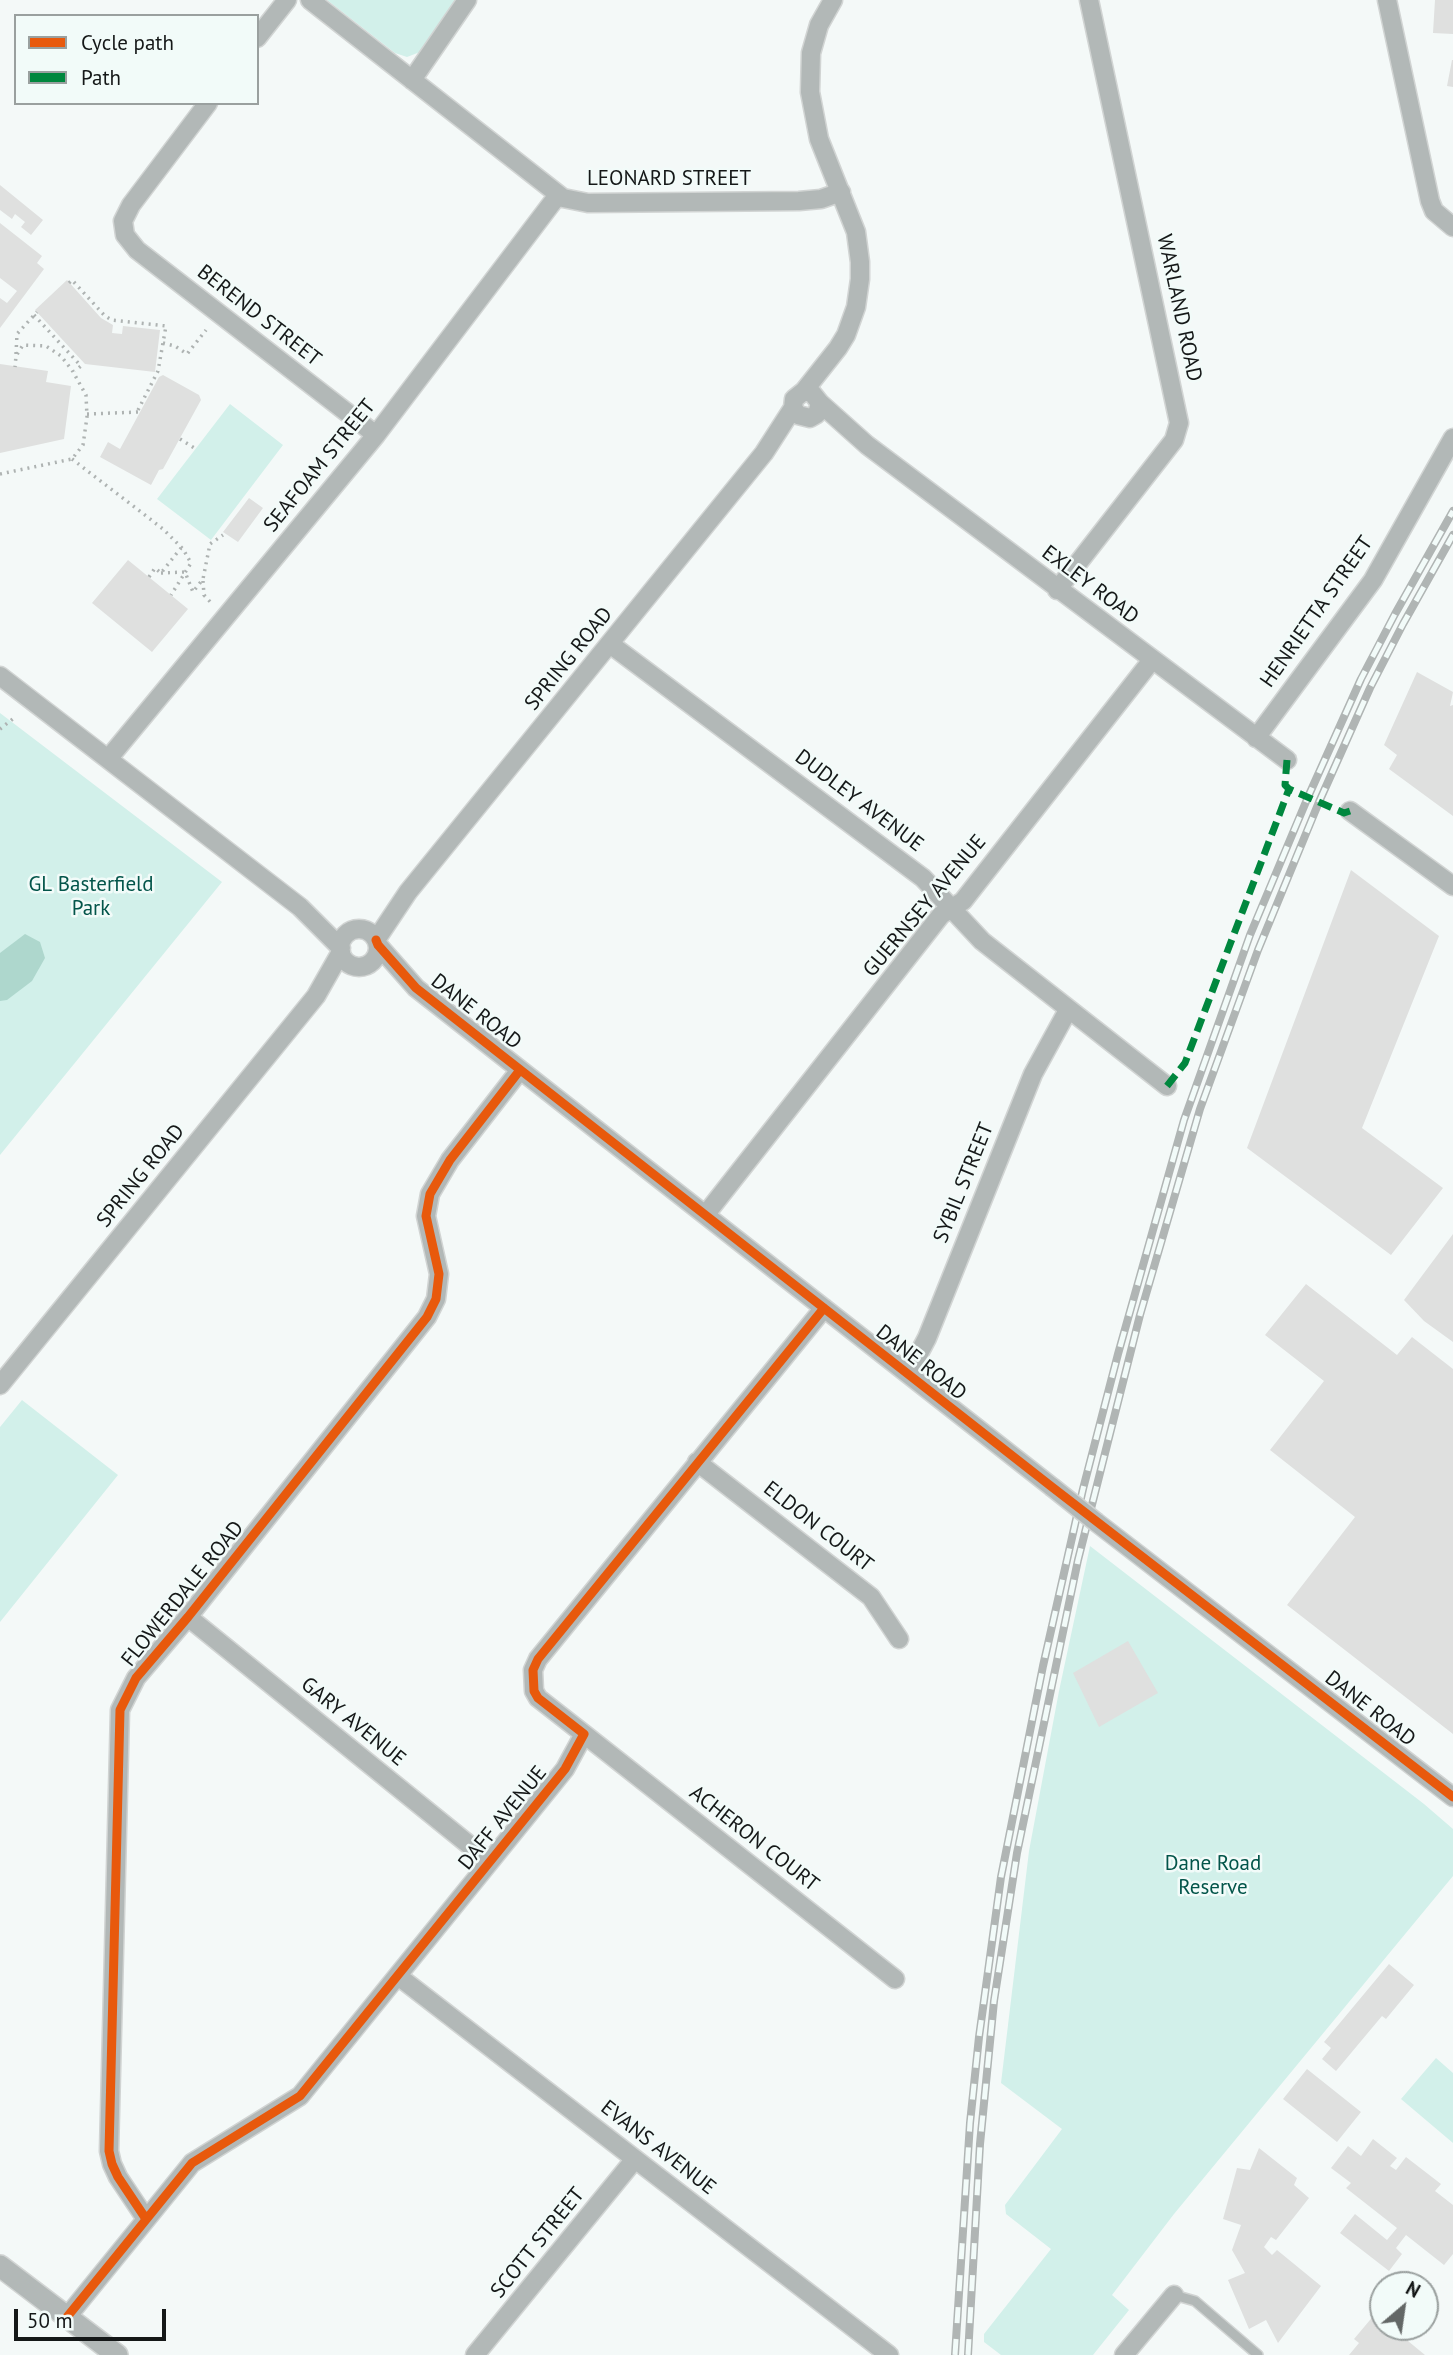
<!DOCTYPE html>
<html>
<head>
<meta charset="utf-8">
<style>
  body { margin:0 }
  #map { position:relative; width:1453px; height:2355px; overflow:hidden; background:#f4f9f8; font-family:"PT Sans",sans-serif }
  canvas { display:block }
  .legend { position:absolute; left:14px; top:14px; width:245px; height:91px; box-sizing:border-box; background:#f2fbf9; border:2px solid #9aa09f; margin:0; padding:9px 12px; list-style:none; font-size:21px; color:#151818 }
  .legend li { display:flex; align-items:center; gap:14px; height:35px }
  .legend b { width:35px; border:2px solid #9aa09f }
  .north { position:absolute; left:1369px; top:2271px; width:70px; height:70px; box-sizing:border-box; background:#f2fbf9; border:2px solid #9aa09f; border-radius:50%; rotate:29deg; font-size:19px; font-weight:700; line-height:28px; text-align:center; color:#151818 }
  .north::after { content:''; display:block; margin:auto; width:24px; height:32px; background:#636766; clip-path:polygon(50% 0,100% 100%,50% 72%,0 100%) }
  .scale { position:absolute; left:14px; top:2309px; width:152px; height:32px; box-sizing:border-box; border:4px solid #151818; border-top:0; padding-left:9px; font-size:21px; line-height:24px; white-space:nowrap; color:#151818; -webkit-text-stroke:5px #f2fbf9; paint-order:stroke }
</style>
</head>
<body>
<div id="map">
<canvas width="1453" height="2355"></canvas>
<ul class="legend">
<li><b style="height:9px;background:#e8590c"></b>Cycle path</li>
<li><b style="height:9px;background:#00873e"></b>Path</li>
</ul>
<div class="north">N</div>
<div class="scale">50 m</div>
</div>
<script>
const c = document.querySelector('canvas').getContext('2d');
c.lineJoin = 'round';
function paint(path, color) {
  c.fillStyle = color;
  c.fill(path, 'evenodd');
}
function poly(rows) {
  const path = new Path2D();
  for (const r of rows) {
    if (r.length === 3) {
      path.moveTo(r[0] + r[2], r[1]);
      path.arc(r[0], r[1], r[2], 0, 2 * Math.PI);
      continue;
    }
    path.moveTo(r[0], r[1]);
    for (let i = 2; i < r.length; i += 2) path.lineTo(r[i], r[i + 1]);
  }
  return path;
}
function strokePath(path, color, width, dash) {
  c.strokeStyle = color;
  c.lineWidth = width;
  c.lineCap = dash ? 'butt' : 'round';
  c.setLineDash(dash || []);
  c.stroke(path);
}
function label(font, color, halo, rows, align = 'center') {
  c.font = font + ' "PT Sans",sans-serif';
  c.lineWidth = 5;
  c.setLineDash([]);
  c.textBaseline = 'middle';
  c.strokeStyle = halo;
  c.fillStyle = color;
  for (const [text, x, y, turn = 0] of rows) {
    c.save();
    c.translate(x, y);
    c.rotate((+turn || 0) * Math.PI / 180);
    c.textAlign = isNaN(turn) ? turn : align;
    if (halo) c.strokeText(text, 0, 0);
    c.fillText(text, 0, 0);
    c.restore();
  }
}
paint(poly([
  [327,0,456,0,420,52,407,57,395,53],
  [230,404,283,445,211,540,157,499],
  [0,713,222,882,0,1155],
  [22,1400,118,1475,0,1622,0,1427],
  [1090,1546,1424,1804,1453,1829,1453,1876,1174,2214,1112,2295,1129,2310,1093,2355,1001,2355,984,2342,984,2334,1051,2249,1006,2214,1005,2205,1062,2129,1001,2083,1029,1851,1059,1691],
  [1436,2058,1453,2073,1453,2143,1401,2099]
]), '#d2f0ea');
paint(poly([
  [25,934,40,942,45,958,32,981,7,1000,0,1001,0,953]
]), '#aed7cd');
paint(poly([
  [1435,0,1453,0,1453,34,1433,33],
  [1452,60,1453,60,1453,87,1447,86],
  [0,185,43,220,31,235,21,227,25,222,15,214,12,219,0,210],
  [0,223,42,256,37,263,44,269,0,328,0,298,7,303,17,291,0,278],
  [67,280,101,318,113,325,112,333,122,334,123,326,160,330,155,372,85,364,35,310],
  [0,364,48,371,46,382,71,386,64,439,0,453],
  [163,375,199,395,201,400,163,469,159,470,151,485,100,457,108,442,120,449,159,377],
  [249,498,263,508,238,542,223,532],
  [128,560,188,609,152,652,92,603],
  [1417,672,1453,692,1450,706,1453,705,1453,816,1389,769,1397,755,1384,745],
  [1351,870,1439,936,1362,1128,1443,1188,1391,1255,1247,1148],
  [1453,1234,1453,1342,1424,1321,1404,1300],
  [1306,1284,1397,1355,1412,1337,1453,1369,1453,1734,1287,1605,1355,1517,1270,1450,1324,1381,1265,1335],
  [1128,1641,1158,1693,1099,1727,1073,1673],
  [1389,1964,1414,1985,1386,2019,1382,2016,1336,2071,1322,2059,1331,2048,1324,2042],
  [1307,2069,1361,2112,1337,2142,1283,2099],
  [1373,2139,1397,2158,1390,2166,1396,2170,1406,2157,1441,2184,1435,2191,1453,2205,1453,2254,1444,2265,1406,2235,1396,2248,1402,2254,1389,2271,1340,2233,1355,2214,1387,2240,1397,2228,1346,2188,1351,2183,1331,2168,1348,2146,1361,2156],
  [1259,2148,1297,2178,1294,2185,1309,2198,1276,2240,1271,2237,1264,2247,1272,2255,1277,2250,1321,2286,1278,2343,1266,2320,1249,2329,1228,2280,1245,2273,1232,2250,1241,2225,1223,2219,1237,2168,1250,2170],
  [1375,2314,1383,2320,1383,2327,1391,2327,1425,2355,1349,2355,1359,2343,1354,2339]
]), '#dfe0df');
const service = poly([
  [1174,2295,1195,2301,1258,2355]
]);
const minor = poly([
  [310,0,563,198,588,203,799,201,821,199,841,192],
  [1387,0,1430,201,1434,211,1453,227],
  [257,38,287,0],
  [412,80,467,0],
  [208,103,131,205,123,221,125,235,137,250,376,435],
  [804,391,812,393,820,403,817,414,810,418,798,415,793,408,794,399,804,391,838,348,846,335,856,307,860,279,860,262,856,232,819,139,810,92,811,53,819,25,833,0],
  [820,403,867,445,1287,760],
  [1057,590,1174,440,1179,423,1089,0],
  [610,644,923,878,982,941,1167,1086],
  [0,676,300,907,341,948],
  [1256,738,1373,580,1453,438],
  [108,759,376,435,558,195],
  [1350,811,1453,886],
  [359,948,19],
  [376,940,408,892,764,453,793,408],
  [378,945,416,988,1052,1487],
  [706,1214,941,915,963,901,1152,660],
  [908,1374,927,1338,1033,1074,1068,1010],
  [0,1385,316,996,341,952],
  [697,1462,871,1597,899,1639],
  [1096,1522,1453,1797],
  [188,1617,489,1861],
  [584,1734,895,1979],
  [398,1976,889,2355],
  [146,2219,118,2177,112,2164,109,2151,120,1710,136,1678,188,1617,427,1317,436,1299,439,1274,426,1216,430,1194,450,1160,520,1070],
  [67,2317,192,2163,300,2096,565,1769,584,1734,538,1698,534,1691,533,1670,538,1659,824,1308],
  [475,2355,635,2159],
  [1124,2355,1174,2295]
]);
const tertiary = poly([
  [0,2266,117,2355]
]);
strokePath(service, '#d1d4d3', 12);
strokePath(minor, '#d1d4d3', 21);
strokePath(tertiary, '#d1d4d3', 24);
strokePath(poly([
  [69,283,72,280,105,316,112,320,166,326,158,371,137,412],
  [34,315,81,366,75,371],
  [163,343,175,346,187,354,206,330],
  [16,354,17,334,37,312],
  [87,414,139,412],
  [180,439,196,449],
  [72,459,163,529,183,549,191,563,171,595],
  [0,474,72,459,83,445,87,417,86,395,72,370,61,356,46,346,23,345,16,356,15,367],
  [161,573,185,572,193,592,203,579,210,544,223,535],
  [149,577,155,568,161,573,181,548],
  [203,581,204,595,213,605],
  [0,729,14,718]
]), '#aeb3b2', 3.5, [2, 5]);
strokePath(service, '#b2b8b7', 9);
strokePath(minor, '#b2b8b7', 18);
strokePath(tertiary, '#b2b8b7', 21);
const rail = poly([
  [955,2355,970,2123,979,2037,1001,1877,1043,1666,1083,1489,1118,1354,1184,1120,1250,935,1308,797,1361,679,1395,614,1453,511],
  [968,2355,980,2144,994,2001,1017,1853,1078,1560,1140,1315,1200,1109,1258,950,1319,802,1370,688,1403,624,1453,535]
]);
strokePath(rail, '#b0b5b4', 8);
strokePath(rail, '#f2fbf9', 5, [16]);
const minorBridge = poly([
  [1052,1487,1096,1522]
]);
strokePath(minorBridge, '#d1d4d3', 21, []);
strokePath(minorBridge, '#b2b8b7', 18);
strokePath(poly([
  [1287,760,1285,785,1289,789,1344,813,1350,811],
  [1167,1086,1185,1063,1289,789]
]), '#00873e', 7, [14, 7]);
strokePath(poly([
  [376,940,378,945,416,988,1052,1487,1453,1797],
  [146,2219,118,2177,112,2164,109,2151,120,1710,136,1678,188,1617,427,1317,436,1299,439,1274,426,1216,430,1194,450,1160,520,1070],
  [67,2317,192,2163,300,2096,565,1769,584,1734,538,1698,534,1691,533,1670,538,1659,824,1308]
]), '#e8590c', 9);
label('21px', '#151818', '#f2fbf9', [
  ["LEONARD STREET",669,179],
  ["WARLAND ROAD",1179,308,78],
  ["BEREND STREET",259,316,38],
  ["SEAFOAM STREET",320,466,-51],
  ["EXLEY ROAD",1090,585,37],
  ["HENRIETTA STREET",1317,612,-55],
  ["SPRING ROAD",569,659,-51],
  ["DUDLEY AVENUE",859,801,37],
  ["GUERNSEY AVENUE",925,906,-50],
  ["DANE ROAD",476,1012,38],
  ["SPRING ROAD",141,1176,-51],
  ["SYBIL STREET",964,1183,-68],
  ["DANE ROAD",921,1363,38],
  ["ELDON COURT",818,1527,38],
  ["FLOWERDALE ROAD",183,1594,-51],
  ["DANE ROAD",1370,1709,38],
  ["GARY AVENUE",353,1722,39],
  ["DAFF AVENUE",503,1818,-51],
  ["ACHERON COURT",754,1839,38],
  ["EVANS AVENUE",658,2148,38],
  ["SCOTT STREET",538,2243,-51]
]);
label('21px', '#03554a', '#f2fbf9', [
  ["GL Basterfield",91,885],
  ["Park",91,909],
  ["Dane Road",1213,1864],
  ["Reserve",1213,1888]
]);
</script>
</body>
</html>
